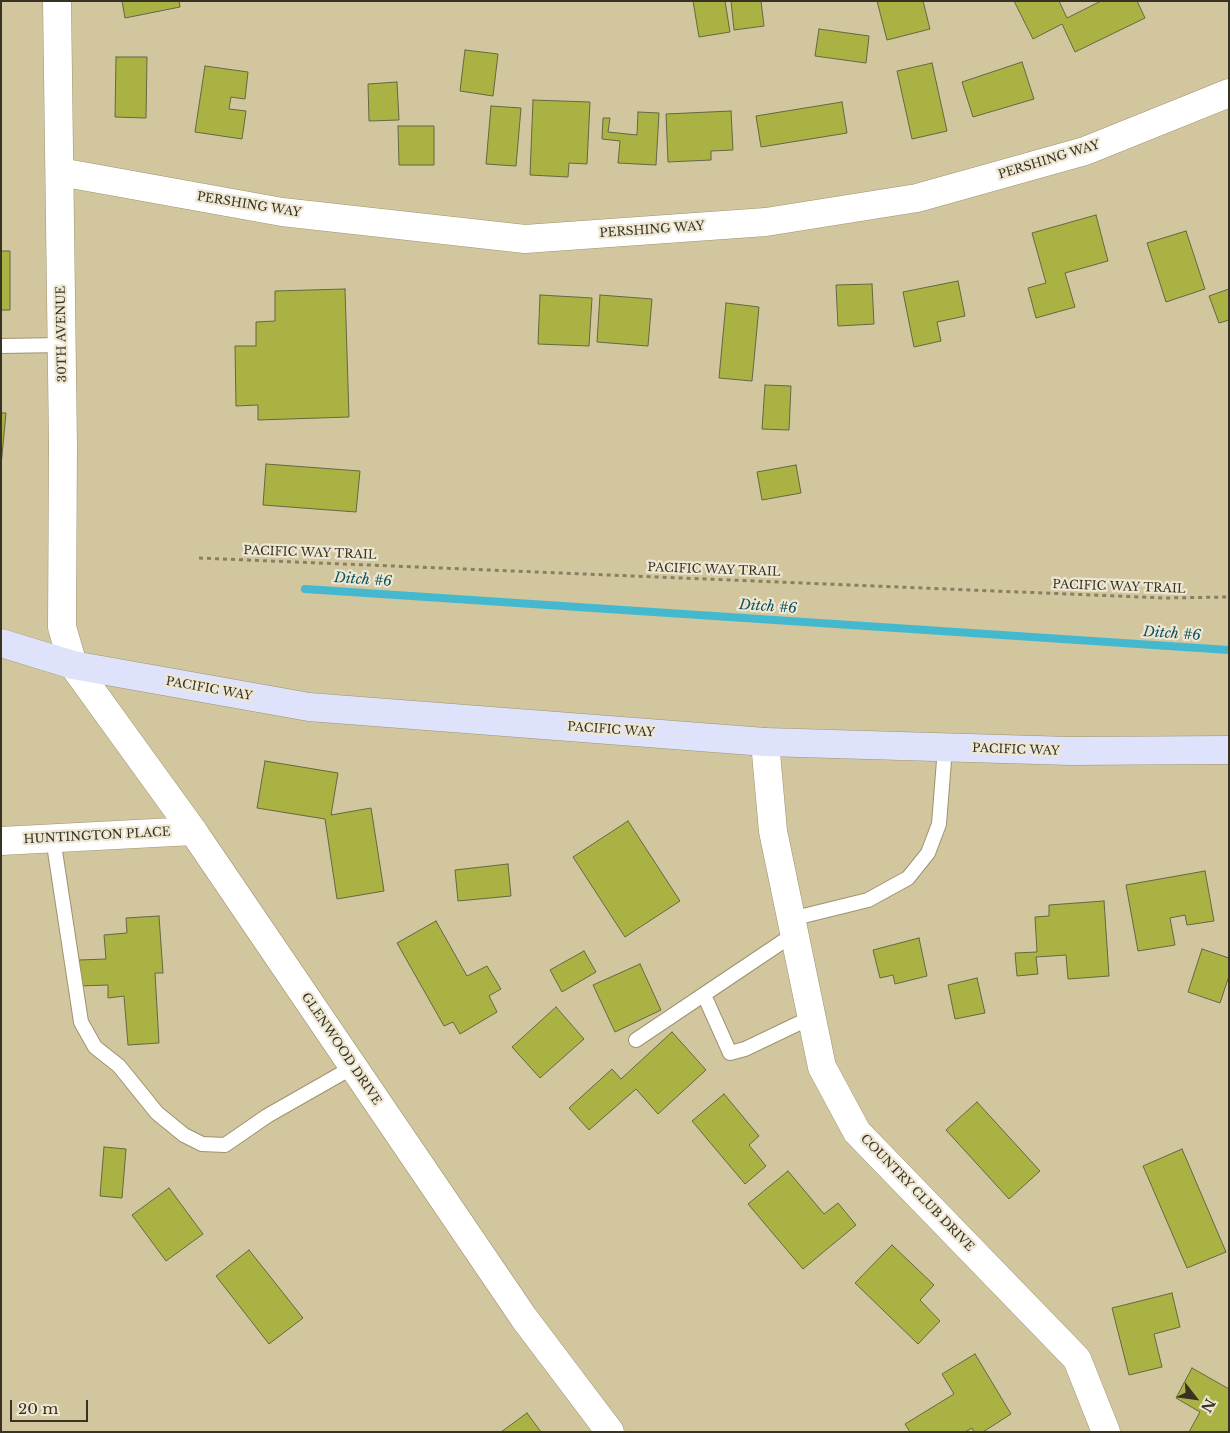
<!DOCTYPE html>
<html>
<head>
<meta charset="utf-8">
<style>
  body { margin:0 }
  #map { position:relative; width:1230px; height:1433px; overflow:hidden; background:#d2c69f; font-family:"Libre Baskerville",serif }
  canvas { display:block }
  .frame { position:absolute; inset:0; border:2px solid #373222; pointer-events:none }
  .north { position:absolute; left:1170px; top:1373px; width:50px; height:50px; -webkit-text-stroke:4px #ede7d3; paint-order:stroke; rotate:120deg; font-size:14px; font-weight:700; line-height:20px; text-align:center; color:#373222 }
  .north::after { content:''; display:block; margin:auto; width:18px; height:22px; background:#373222; clip-path:polygon(50% 0,100% 100%,50% 72%,0 100%) }
  .scale { position:absolute; left:10px; top:1400px; width:78px; height:22px; box-sizing:border-box; border:2px solid #373222; border-top:0; padding-left:6px; font-size:15px; line-height:18px; white-space:nowrap; color:#373222; -webkit-text-stroke:4px #ede7d3; paint-order:stroke }
</style>
</head>
<body>
<div id="map">
<canvas width="1230" height="1433"></canvas>
<div class="frame"></div>
<div class="north">N</div>
<div class="scale">20 m</div>
</div>
<script>
const c = document.querySelector('canvas').getContext('2d');
c.lineJoin = 'round';
function poly(rows) {
  const path = new Path2D();
  for (const r of rows) {
    path.moveTo(r[0], r[1]);
    for (let i = 2; i < r.length; i += 2) path.lineTo(r[i], r[i + 1]);
  }
  return path;
}
function strokePath(path, color, width, dash) {
  c.strokeStyle = color;
  c.lineWidth = width;
  c.lineCap = dash ? 'butt' : 'round';
  c.setLineDash(dash || []);
  c.stroke(path);
}
function paint(path, color) {
  c.fillStyle = color;
  c.fill(path, 'evenodd');
}
function label(font, color, halo, rows, align = 'center') {
  c.font = font + ' "Libre Baskerville",serif';
  c.lineWidth = 4.5;
  c.setLineDash([]);
  c.textBaseline = 'middle';
  c.strokeStyle = halo;
  c.fillStyle = color;
  for (const [text, x, y, turn = 0] of rows) {
    c.save();
    c.translate(x, y);
    c.rotate((+turn || 0) * Math.PI / 180);
    c.textAlign = isNaN(turn) ? turn : align;
    if (halo) c.strokeText(text, 0, 0);
    c.fillText(text, 0, 0);
    c.restore();
  }
}
strokePath(poly([
  [305,589,1229,650]
]), '#44b8ce', 8);
const building = poly([
  [122,1,179,1,180,7,125,18,122,1],
  [693,1,725,1,730,32,699,37,693,1],
  [731,1,761,1,764,26,734,30,731,1],
  [877,1,923,1,930,29,887,40,877,1],
  [1014,1,1059,1,1067,18,1101,1,1137,1,1145,18,1075,52,1062,24,1033,39,1014,1],
  [819,29,869,36,866,63,815,56,819,29],
  [465,50,498,54,493,96,460,91,465,50],
  [116,57,147,57,146,118,115,117,116,57],
  [1022,62,1034,99,973,117,962,82,1022,62],
  [932,63,947,131,912,139,897,71,932,63],
  [205,66,248,72,245,99,231,97,229,109,246,111,242,139,195,132,205,66],
  [397,82,399,120,369,121,368,84,397,82],
  [533,100,590,102,587,164,569,163,568,177,530,175,533,100],
  [842,102,847,133,761,147,756,116,842,102],
  [491,106,521,108,516,166,486,164,491,106],
  [731,111,733,150,711,151,711,160,668,162,666,114,731,111],
  [638,112,659,113,656,165,618,163,620,141,602,139,603,118,610,118,608,132,637,135,638,112],
  [398,126,434,126,434,165,399,165,398,126],
  [1096,215,1108,261,1065,273,1075,307,1036,318,1028,288,1046,283,1032,233,1096,215],
  [1186,231,1205,289,1166,302,1147,243,1186,231],
  [1,251,10,251,10,310,1,310,1,251],
  [958,281,965,316,937,322,941,341,914,347,903,292,958,281],
  [872,284,874,324,838,326,836,285,872,284],
  [345,289,349,417,258,420,258,405,236,406,235,346,256,346,256,322,275,321,275,291,345,289],
  [1229,289,1229,320,1219,323,1209,296,1229,289],
  [540,295,592,298,589,346,538,344,540,295],
  [600,295,652,299,648,346,597,342,600,295],
  [726,303,759,307,752,381,719,378,726,303],
  [765,385,791,386,789,430,762,429,765,385],
  [1,413,6,413,1,466,1,413],
  [266,464,360,471,356,512,263,505,266,464],
  [796,465,801,493,762,500,757,472,796,465],
  [265,761,338,773,331,815,371,808,384,891,337,899,325,819,257,808,265,761],
  [628,821,680,901,625,937,573,857,628,821],
  [508,864,511,896,458,901,455,870,508,864],
  [1205,871,1214,921,1187,925,1185,915,1170,918,1175,945,1138,951,1126,885,1205,871],
  [1104,901,1109,976,1068,979,1066,955,1036,957,1038,974,1017,976,1015,953,1037,952,1035,917,1049,916,1049,905,1104,901],
  [159,916,163,973,155,973,159,1043,128,1045,124,996,108,998,108,985,80,986,79,960,106,959,104,935,127,933,126,918,159,916],
  [436,921,467,976,487,966,501,989,489,996,497,1012,460,1034,453,1022,444,1026,397,943,436,921],
  [919,938,927,976,895,984,893,975,880,978,873,950,919,938],
  [1202,949,1229,958,1229,976,1220,1003,1188,992,1202,949],
  [584,951,596,972,562,992,550,970,584,951],
  [640,964,661,1010,615,1032,593,985,640,964],
  [977,978,985,1013,955,1019,948,985,977,978],
  [556,1007,584,1039,540,1078,512,1047,556,1007],
  [672,1032,706,1070,658,1114,636,1089,589,1130,569,1108,612,1069,621,1079,672,1032],
  [724,1094,759,1136,749,1145,766,1166,745,1184,692,1121,724,1094],
  [977,1102,1040,1171,1009,1199,946,1130,977,1102],
  [104,1147,126,1149,122,1198,100,1196,104,1147],
  [1182,1149,1226,1252,1187,1268,1143,1166,1182,1149],
  [788,1171,824,1214,838,1203,856,1225,803,1269,748,1204,788,1171],
  [169,1188,203,1234,166,1261,132,1215,169,1188],
  [892,1245,934,1285,920,1300,940,1321,918,1344,855,1283,892,1245],
  [249,1250,303,1318,269,1344,216,1276,249,1250],
  [1172,1293,1180,1327,1154,1334,1162,1367,1129,1375,1112,1308,1172,1293],
  [975,1354,1011,1414,983,1432,974,1432,972,1428,965,1432,910,1432,905,1424,954,1394,942,1374,975,1354],
  [1192,1368,1229,1389,1229,1432,1189,1432,1200,1412,1176,1398,1192,1368],
  [527,1413,541,1432,501,1432,527,1413]
]);
paint(building, '#aab243');
strokePath(building, '#646743', 1);
const service = poly([
  [1,346,62,345],
  [53,838,81,1022,95,1047,119,1066,157,1113,184,1135,202,1144,225,1145,267,1116,353,1067],
  [791,919,868,900,908,878,928,853,939,824,945,748],
  [704,995,730,1053,745,1049,812,1017],
  [636,1040,794,934]
]);
const minor = poly([
  [60,172,282,212,525,239,766,222,917,198,1085,151,1229,93],
  [73,665,193,831,524,1318,610,1432],
  [765,742,773,831,822,1067,857,1132,1077,1359,1106,1432],
  [1,841,193,831]
]);
const tertiary = poly([
  [57,1,63,445,62,627,73,665]
]);
const secondary = poly([
  [1,643,73,665,309,707,765,742,1070,751,1229,750]
]);
strokePath(service, '#9e936e', 16);
strokePath(minor, '#9e936e', 29);
strokePath(tertiary, '#9e936e', 29);
strokePath(secondary, '#9e936e', 29);
strokePath(poly([
  [199,558,1164,598,1229,597]
]), '#887f63', 3, [4, 4]);
strokePath(service, '#fff', 14);
strokePath(minor, '#fff', 28);
strokePath(tertiary, '#fff', 28);
strokePath(secondary, '#dee3fb', 28);
label('12px', '#373222', '#ede7d3', [
  ["PERSHING WAY",1049,160,-17],
  ["PERSHING WAY",249,205,9],
  ["PERSHING WAY",652,230,-4],
  ["30TH AVENUE",62,334,-91],
  ["PACIFIC WAY TRAIL",310,553,2],
  ["PACIFIC WAY TRAIL",714,570,2],
  ["PACIFIC WAY TRAIL",1119,587,2],
  ["PACIFIC WAY",209,689,10],
  ["PACIFIC WAY",611,730,4],
  ["PACIFIC WAY",1016,750,2],
  ["HUNTINGTON PLACE",97,836,-3],
  ["GLENWOOD DRIVE",341,1049,56],
  ["COUNTRY CLUB DRIVE",917,1193,46]
]);
label('italic 14px', '#0b505c', '#ede7d3', [
  ["Ditch #6",363,580,4],
  ["Ditch #6",768,607,4],
  ["Ditch #6",1172,634,4]
]);
</script>
</body>
</html>
